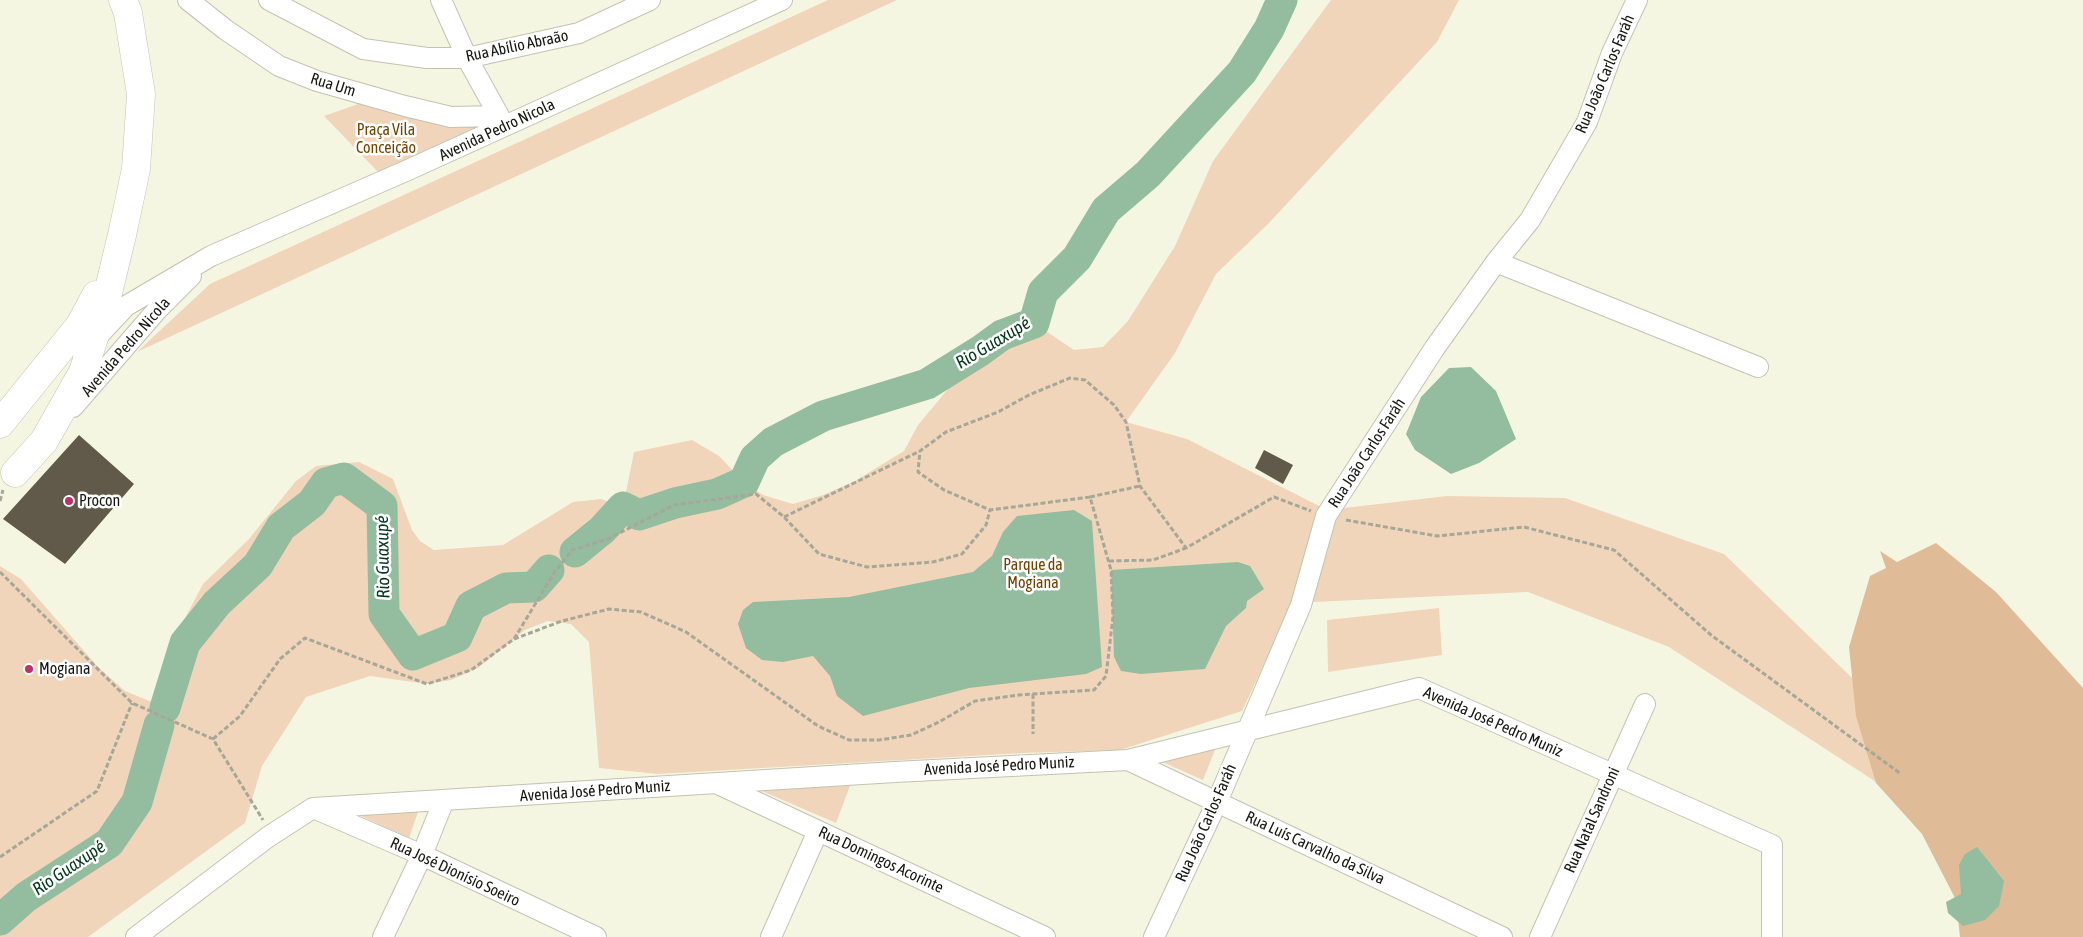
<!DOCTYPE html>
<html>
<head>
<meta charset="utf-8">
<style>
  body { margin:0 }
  canvas { display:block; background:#f5f6e2 }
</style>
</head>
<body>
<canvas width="2083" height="937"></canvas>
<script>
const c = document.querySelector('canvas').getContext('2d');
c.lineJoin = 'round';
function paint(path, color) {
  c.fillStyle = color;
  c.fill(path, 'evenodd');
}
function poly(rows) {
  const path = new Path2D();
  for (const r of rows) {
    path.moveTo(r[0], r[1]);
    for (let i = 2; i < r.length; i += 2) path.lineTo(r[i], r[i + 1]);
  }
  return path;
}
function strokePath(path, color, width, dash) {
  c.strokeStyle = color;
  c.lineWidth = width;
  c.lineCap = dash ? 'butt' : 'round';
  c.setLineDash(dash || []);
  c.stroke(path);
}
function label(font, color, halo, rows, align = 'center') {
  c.font = font + ' "Asap Condensed",sans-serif';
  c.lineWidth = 5;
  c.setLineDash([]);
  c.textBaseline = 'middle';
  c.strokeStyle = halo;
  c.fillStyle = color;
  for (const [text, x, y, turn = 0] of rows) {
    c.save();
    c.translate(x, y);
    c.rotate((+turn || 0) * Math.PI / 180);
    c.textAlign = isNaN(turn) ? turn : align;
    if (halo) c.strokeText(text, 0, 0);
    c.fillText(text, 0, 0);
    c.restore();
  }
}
paint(poly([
  [828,0,897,0,137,352,210,284],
  [1331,0,1459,0,1437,42,1269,223,1216,274,1175,353,1126,422,1187,439,1327,510,1447,496,1565,498,1724,554,1969,791,1962,838,1669,647,1528,592,1293,603,1242,711,1120,750,1023,753,658,774,599,768,589,642,571,624,548,621,525,630,478,668,451,680,427,684,370,676,306,697,262,766,245,823,88,937,0,937,0,566,21,579,99,668,125,691,152,702,172,643,203,584,249,539,296,481,316,466,359,462,393,479,412,530,420,541,434,550,503,545,573,502,601,499,623,507,634,452,692,440,719,456,744,482,763,495,793,504,823,495,855,481,904,451,918,425,953,383,1020,339,1034,323,1074,350,1103,347,1128,321,1175,246,1213,161],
  [361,103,476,128,380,174,324,116],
  [1439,608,1442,655,1328,672,1327,620],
  [1217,745,1203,780,1160,761],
  [850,786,836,823,755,788],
  [419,809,409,838,357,814]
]), '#f1d5ba');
paint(poly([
  [1936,543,1996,592,2083,688,2083,937,1960,937,1956,900,1922,834,1876,783,1856,716,1849,647,1870,576,1886,568,1880,551,1897,562]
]), '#dfbb97');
paint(poly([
  [1471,367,1496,391,1516,439,1479,463,1451,474,1415,450,1406,434,1421,397,1449,368],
  [1074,510,1092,521,1102,667,1086,674,969,688,863,716,837,696,830,676,813,656,783,662,762,660,746,648,738,624,743,610,753,602,849,597,973,572,992,556,1003,532,1017,516],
  [1238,562,1250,566,1264,589,1247,601,1246,608,1226,626,1205,669,1141,674,1121,671,1114,657,1111,570],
  [1977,847,2004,881,1999,906,1985,920,1963,926,1948,913,1946,902,1961,894,1959,865,1965,854]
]), '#93bd9e');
strokePath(poly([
  [575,552,602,530,623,507,639,515,675,503,717,494,744,482,755,458,773,442,823,416,927,384,980,351,1002,335,1034,323,1043,292,1077,258,1106,210,1148,174,1242,72,1269,29,1282,0],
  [165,708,185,643,217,603,258,565,281,527,312,503,326,483,344,478,382,506,384,614,413,655,457,637,471,606,506,588,534,587,549,570],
  [0,920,26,897,109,843,137,802,159,725]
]), '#93bd9e', 31);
paint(poly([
  [79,435,134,484,65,564,3,519],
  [1264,450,1293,465,1283,484,1255,468]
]), '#615a4a');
const minor = poly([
  [188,0,226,30,279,66,317,81,405,106,451,117,499,116],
  [269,0,363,49,427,58,467,58,579,33,650,0],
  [441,0,467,58,504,125],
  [1496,262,1758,367],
  [96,338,126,306,211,256,408,170,782,0],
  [73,407,157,310,191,276],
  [1128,760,1502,937],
  [718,784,1045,937],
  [318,810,422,855,596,937],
  [136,937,268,837,313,808,895,772,1128,760,1419,688,1772,845,1772,937],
  [383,937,422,855,444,800],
  [771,937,818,831],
  [1154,937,1217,802,1301,605,1326,516,1434,349,1496,262,1530,220,1587,122,1612,53,1637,0],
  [1540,937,1645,704]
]);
const secondary = poly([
  [0,424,80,325,96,295],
  [15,473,44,441,83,372,107,297,122,235,136,169,141,94,128,13,123,0]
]);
strokePath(minor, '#c2c3b0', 22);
strokePath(secondary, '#c2c3b0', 29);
strokePath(poly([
  [1090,497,1140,486],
  [0,501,3,490],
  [784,517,920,451],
  [1346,520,1437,536,1524,527,1614,550,1711,635,1901,774],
  [1109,561,1153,560,1186,548],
  [0,572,132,703,213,739,263,820],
  [514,639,562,621,609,609,641,612,686,632,818,726,849,740,879,740,911,735,939,722,975,701,1019,695,1094,690,1106,676,1113,617,1111,570,1090,497,990,510,944,490,918,472,920,451,946,432,998,412,1029,395,1070,378,1085,380,1114,405,1126,422,1140,486,1186,548,1274,497,1311,511],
  [1033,694,1033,734],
  [213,739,240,716,280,659,305,638,427,684,471,670,514,639,554,573,572,550,608,539,674,505,756,494,784,517,819,554,867,567,933,562,962,554,986,525,990,510],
  [0,857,97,791,132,703]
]), '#a6a798', 3, [5, 2.5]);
strokePath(minor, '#fff', 20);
strokePath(secondary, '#fff', 28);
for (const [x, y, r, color] of [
  [69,501,5,"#bd3167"],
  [29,669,5,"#bd3167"]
]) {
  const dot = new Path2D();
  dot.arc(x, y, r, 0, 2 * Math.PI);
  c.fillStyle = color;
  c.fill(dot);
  strokePath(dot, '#fff', 2);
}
label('16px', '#171811', '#fff', [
  ["Rua Abílio Abraão",517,46,-12],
  ["Rua João Carlos Faráh",1605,74,-67],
  ["Rua Um",333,85,17],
  ["Avenida Pedro Nicola",497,130,-25],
  ["Avenida Pedro Nicola",126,347,-49],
  ["Rua João Carlos Faráh",1367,453,-57],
  ["Avenida José Pedro Muniz",1493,722,24],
  ["Avenida José Pedro Muniz",999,766,-3],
  ["Avenida José Pedro Muniz",595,791,-4],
  ["Rua Natal Sandroni",1592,820,-66],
  ["Rua João Carlos Faráh",1206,823,-66],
  ["Rua Luís Carvalho da Silva",1315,848,25],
  ["Rua Domingos Acorinte",881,860,25],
  ["Rua José Dionísio Soeiro",455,872,25]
]);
label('16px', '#714301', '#fff', [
  ["Praça Vila",386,130],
  ["Conceição",386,148],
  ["Parque da",1033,565],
  ["Mogiana",1033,583]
]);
label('16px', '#171811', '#fff', [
  ["Procon",79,501],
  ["Mogiana",39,669]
], 'left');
label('italic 18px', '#063a1c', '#fff', [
  ["Rio Guaxupé",993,343,-31],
  ["Rio Guaxupé",383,557,-91],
  ["Rio Guaxupé",69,868,-34]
]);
</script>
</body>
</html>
